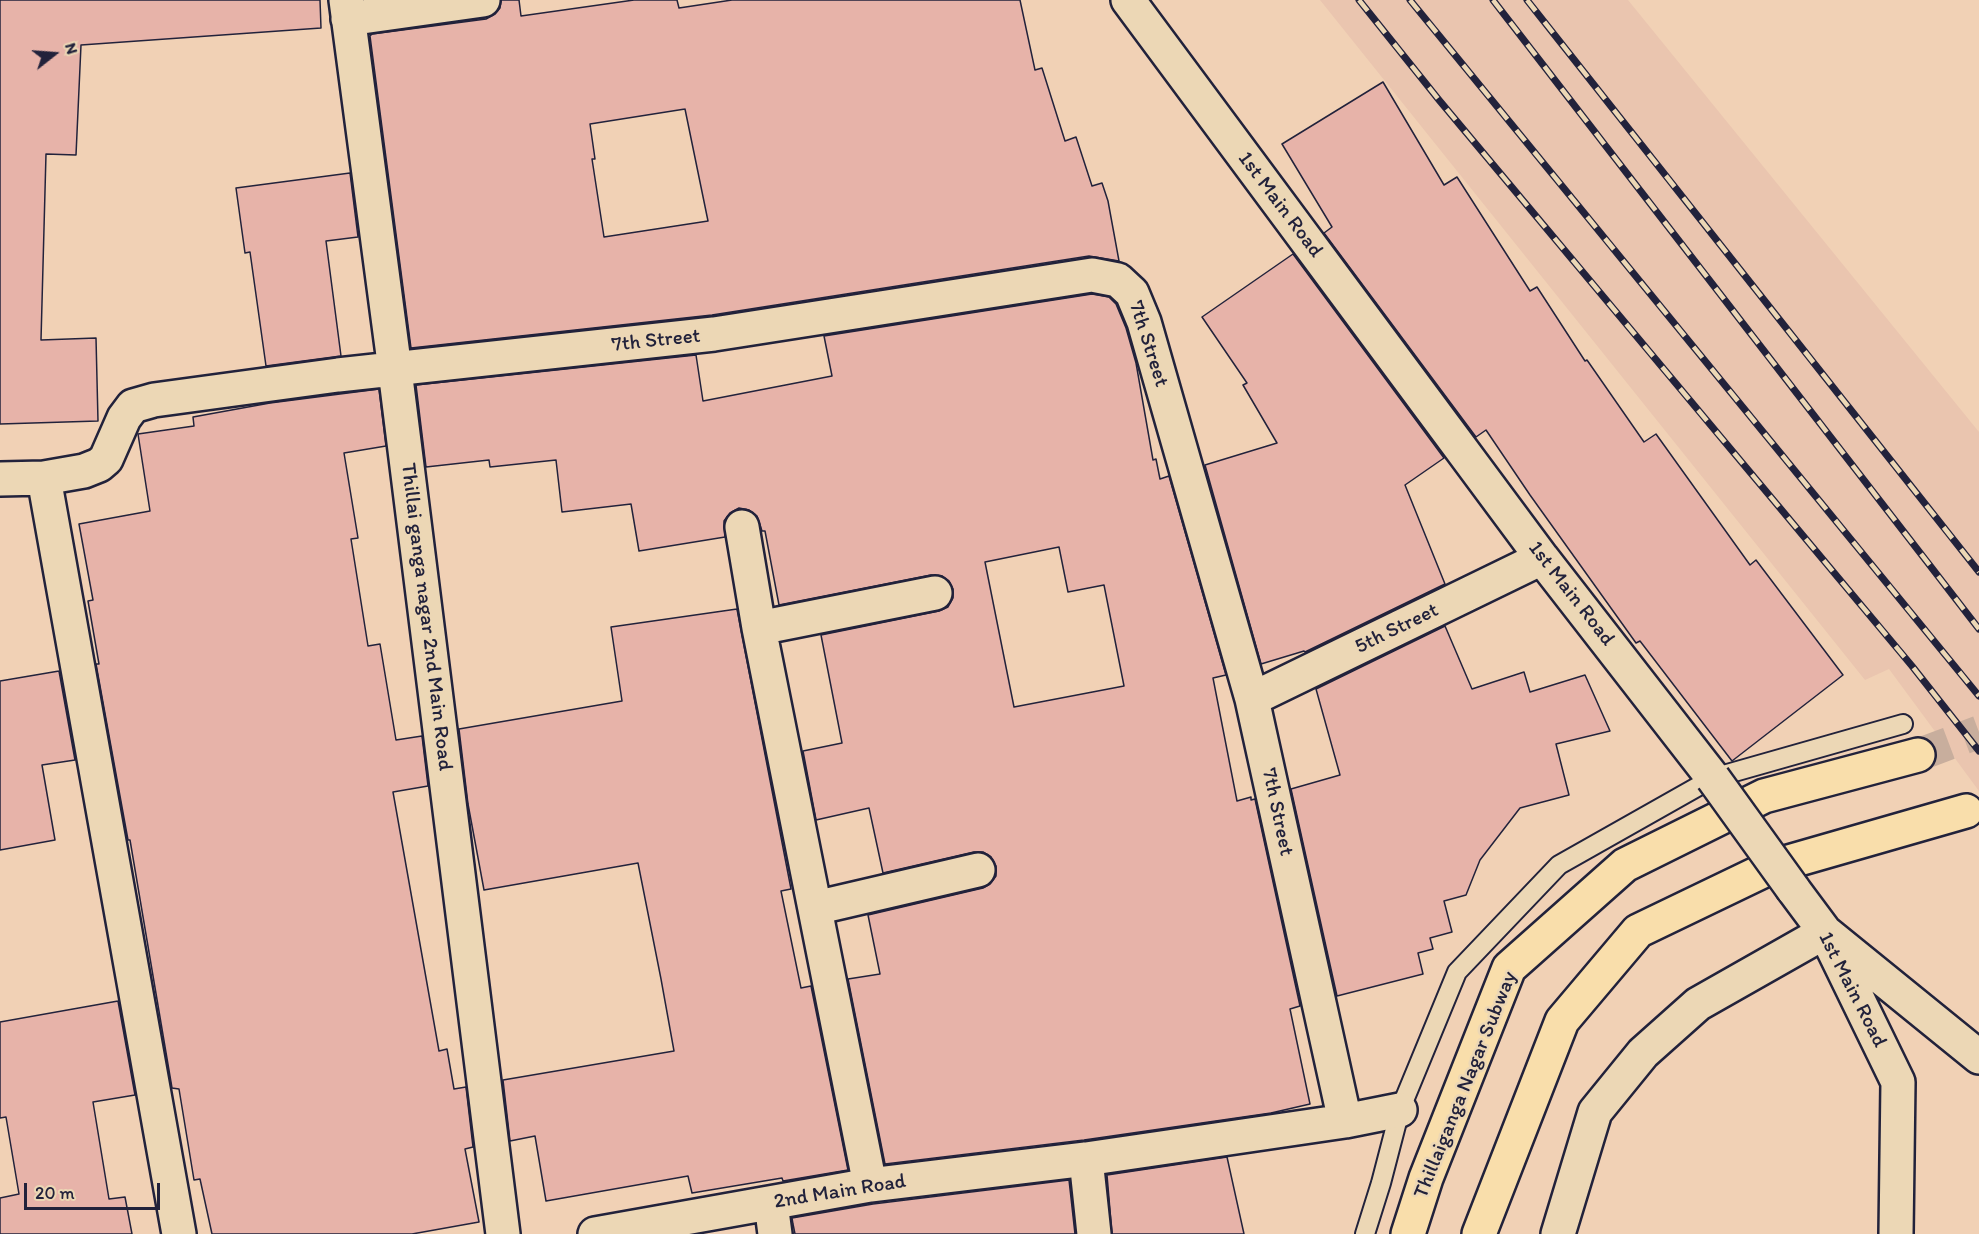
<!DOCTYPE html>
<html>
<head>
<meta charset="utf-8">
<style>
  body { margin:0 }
  #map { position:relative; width:1979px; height:1234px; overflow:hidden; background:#f1d1b5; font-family:Itim,sans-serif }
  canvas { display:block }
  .north { position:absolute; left:24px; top:24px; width:60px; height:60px; -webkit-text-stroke:4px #ecd7b5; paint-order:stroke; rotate:73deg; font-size:16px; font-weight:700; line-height:24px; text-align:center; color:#22223b }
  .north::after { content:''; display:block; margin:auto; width:21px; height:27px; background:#22223b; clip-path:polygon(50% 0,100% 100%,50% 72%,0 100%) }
  .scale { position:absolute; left:24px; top:1183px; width:136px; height:27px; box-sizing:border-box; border:3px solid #22223b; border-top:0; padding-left:8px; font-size:18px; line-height:21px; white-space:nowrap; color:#22223b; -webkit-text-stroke:4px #ecd7b5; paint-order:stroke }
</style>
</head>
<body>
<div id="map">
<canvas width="1979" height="1234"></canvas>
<div class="north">N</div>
<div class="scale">20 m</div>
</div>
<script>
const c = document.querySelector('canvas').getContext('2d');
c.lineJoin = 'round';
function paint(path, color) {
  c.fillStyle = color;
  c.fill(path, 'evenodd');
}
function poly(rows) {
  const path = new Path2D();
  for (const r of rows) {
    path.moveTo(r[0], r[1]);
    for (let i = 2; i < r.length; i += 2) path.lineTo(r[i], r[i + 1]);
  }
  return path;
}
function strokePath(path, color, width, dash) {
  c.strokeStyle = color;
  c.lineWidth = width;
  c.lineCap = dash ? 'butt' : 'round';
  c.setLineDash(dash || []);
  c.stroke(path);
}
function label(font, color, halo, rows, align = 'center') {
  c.font = font + ' Itim,sans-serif';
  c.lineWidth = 5;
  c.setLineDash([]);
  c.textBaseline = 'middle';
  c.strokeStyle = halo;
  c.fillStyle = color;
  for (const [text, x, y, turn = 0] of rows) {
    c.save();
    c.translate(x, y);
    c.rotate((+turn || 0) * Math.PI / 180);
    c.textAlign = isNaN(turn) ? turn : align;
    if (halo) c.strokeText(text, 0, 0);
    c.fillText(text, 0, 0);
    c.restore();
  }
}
paint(poly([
  [1320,0,1628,0,1979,432,1979,791,1889,669,1865,680]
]), '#eac5af');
const building = poly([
  [0,0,320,0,321,28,81,45,76,155,46,154,41,340,96,338,98,421,0,424,0,0],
  [501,0,519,0,521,16,634,0,677,0,679,8,732,0,1020,0,1035,70,1042,68,1065,141,1076,137,1092,186,1102,183,1108,201,1119,261,1089,256,712,315,411,348,370,36,372,34,486,19,495,14,500,8,501,0],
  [685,109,708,221,604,237,592,159,595,159,590,124,685,109],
  [1383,82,1444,185,1457,177,1530,291,1537,287,1585,361,1587,360,1644,442,1656,434,1750,565,1756,560,1843,675,1732,761,1640,641,1636,643,1530,495,1486,430,1476,437,1324,233,1332,227,1282,144,1383,82],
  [350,173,358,237,326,241,341,356,266,366,250,252,245,253,236,188,350,173],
  [1293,254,1444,458,1405,485,1445,584,1305,652,1304,651,1261,664,1205,465,1277,443,1243,385,1247,383,1202,317,1293,254],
  [1092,294,1109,297,1116,304,1126,328,1136,363,1153,460,1156,459,1160,479,1169,476,1226,675,1213,678,1237,801,1251,797,1251,800,1255,799,1300,1006,1290,1009,1310,1104,1271,1113,1084,1140,885,1164,848,979,880,974,868,915,983,888,990,884,996,876,996,866,991,857,983,852,974,852,883,873,869,808,816,820,803,751,842,743,821,635,939,611,948,607,953,598,953,589,949,581,942,576,931,575,779,605,765,531,762,531,757,516,749,510,739,508,730,513,724,521,725,537,639,551,631,504,562,512,556,460,490,467,489,460,426,467,416,385,696,355,703,401,832,376,824,336,1092,294],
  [1059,547,1068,592,1104,585,1124,686,1014,707,985,562,1059,547],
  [379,389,386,446,344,453,358,538,351,539,368,646,380,644,396,740,422,736,428,786,393,792,439,1051,447,1049,454,1089,466,1087,473,1147,465,1149,479,1222,412,1234,212,1234,200,1179,194,1180,179,1089,172,1088,130,840,128,840,96,664,99,664,88,601,93,600,79,524,150,511,138,434,194,426,193,417,270,403,379,389],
  [737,609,791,889,781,891,801,988,811,986,848,1170,783,1181,782,1178,692,1193,688,1176,546,1201,535,1136,510,1141,503,1080,674,1051,661,979,638,863,484,890,468,804,459,729,622,701,611,627,737,609],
  [1445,626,1472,689,1524,672,1530,692,1585,675,1610,731,1556,744,1569,795,1520,808,1480,860,1466,895,1444,901,1452,932,1430,938,1433,949,1418,953,1423,974,1337,996,1291,789,1340,775,1316,689,1445,626],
  [59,671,75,760,42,765,55,840,0,850,0,681,59,671],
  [118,1001,135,1095,93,1102,109,1199,125,1197,132,1234,0,1234,0,1198,19,1194,6,1117,0,1118,0,1022,118,1001],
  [1227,1157,1244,1234,1112,1234,1107,1175,1227,1157],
  [1069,1180,1075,1234,795,1234,793,1224,792,1218,873,1204,1069,1180]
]);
paint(building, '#e7b3a9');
strokePath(building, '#22223b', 1.5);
strokePath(poly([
  [1918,755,1979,732]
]), '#c8ae9d', 33, [33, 16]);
const lane = poly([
  [1365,1234,1381,1183,1400,1110,1457,972,1559,865,1713,778,1903,724]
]);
const street = poly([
  [346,0,395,370,503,1234],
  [1128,0,1542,558,1713,778],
  [348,19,483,0],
  [44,478,84,471,99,465,106,459,124,418,133,406,154,400,338,375,714,334,1092,275,1118,280,1132,293,1144,322,1252,699,1345,1121],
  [0,479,44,478,179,1234],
  [742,527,759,628,870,1185],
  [759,628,935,593],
  [1252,699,1542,558],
  [1793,889,1825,932,1898,1082,1896,1234],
  [815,908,978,870],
  [1086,1159,1094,1234],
  [771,1203,775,1234],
  [595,1234,870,1185,1086,1159,1345,1121,1400,1110],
  [1558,1234,1595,1112,1643,1053,1698,1004,1825,932,1979,1057]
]);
const primary = poly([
  [1408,1234,1426,1178,1509,968,1625,865,1764,796,1918,755],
  [1479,1234,1562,1021,1638,931,1771,867,1966,811]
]);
strokePath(lane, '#22223b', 22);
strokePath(street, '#22223b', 38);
strokePath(primary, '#22223b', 38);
strokePath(lane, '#ecd7b5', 18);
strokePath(street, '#ecd7b5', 33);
strokePath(primary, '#f9deab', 33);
const rail = poly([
  [1359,0,1439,100,1912,666,1979,751],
  [1410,0,1979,696],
  [1493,0,1979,629],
  [1527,0,1979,572]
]);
strokePath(rail, '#22223b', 7);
strokePath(rail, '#ecd7b5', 4.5, [14]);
const streetBridge = poly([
  [1713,778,1793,889]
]);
strokePath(streetBridge, '#22223b', 38, []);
strokePath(streetBridge, '#ecd7b5', 33);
label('21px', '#22223b', '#ecd7b5', [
  ["1st Main Road",1280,205,53],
  ["7th Street",656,341,-6],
  ["7th Street",1148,344,72],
  ["1st Main Road",1571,594,52],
  ["Thillai ganga nagar 2nd Main Road",426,617,83],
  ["5th Street",1397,629,-26],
  ["7th Street",1277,812,78],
  ["1st Main Road",1852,990,63],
  ["Thillaiganga Nagar Subway",1466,1085,-68],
  ["2nd Main Road",840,1192,-9]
]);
</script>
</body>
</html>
